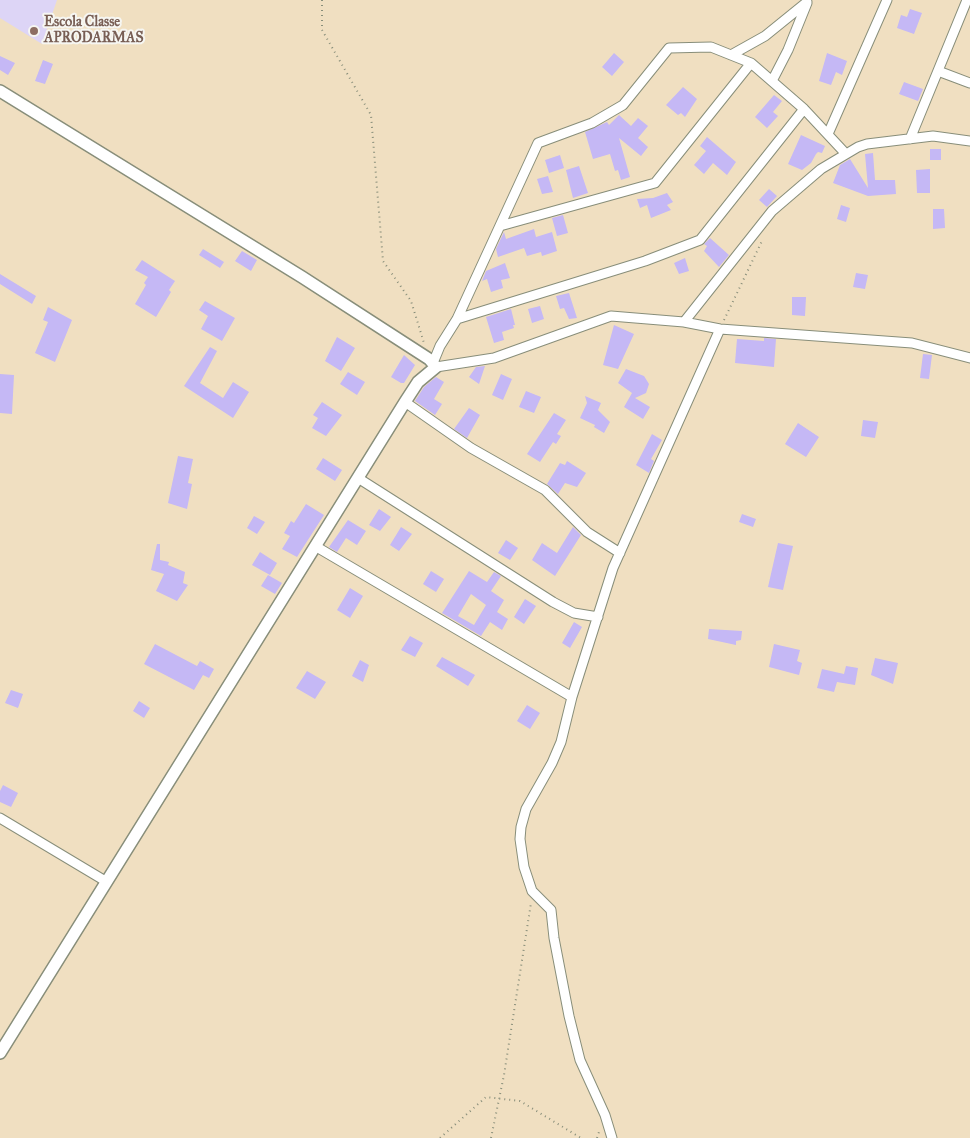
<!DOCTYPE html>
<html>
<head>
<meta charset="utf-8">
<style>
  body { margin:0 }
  canvas { display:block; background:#f0dfc1 }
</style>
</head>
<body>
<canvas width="970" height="1138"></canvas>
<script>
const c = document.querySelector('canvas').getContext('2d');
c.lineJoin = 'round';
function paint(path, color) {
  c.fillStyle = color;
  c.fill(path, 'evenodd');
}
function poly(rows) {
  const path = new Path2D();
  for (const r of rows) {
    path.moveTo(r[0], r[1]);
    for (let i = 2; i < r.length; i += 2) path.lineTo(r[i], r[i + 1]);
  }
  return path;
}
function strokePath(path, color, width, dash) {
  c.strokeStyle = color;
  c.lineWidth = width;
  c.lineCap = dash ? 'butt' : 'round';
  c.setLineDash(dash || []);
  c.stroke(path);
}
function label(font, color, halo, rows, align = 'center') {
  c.font = font + ' "IM FELL Great Primer",serif';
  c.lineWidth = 4;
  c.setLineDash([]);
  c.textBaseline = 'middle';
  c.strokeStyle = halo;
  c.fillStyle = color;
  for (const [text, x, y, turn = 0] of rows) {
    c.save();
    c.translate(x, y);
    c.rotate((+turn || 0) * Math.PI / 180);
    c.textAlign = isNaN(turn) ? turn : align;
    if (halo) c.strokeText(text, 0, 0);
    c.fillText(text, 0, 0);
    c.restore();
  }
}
paint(poly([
  [0,0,57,0,42,44,0,18]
]), '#ddd5f6');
paint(poly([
  [910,9,922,13,914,34,897,28,901,15,907,17],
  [614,53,624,62,612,76,602,67],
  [827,53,847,61,842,75,836,72,831,85,819,81],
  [0,56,15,63,8,75,0,70],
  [43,60,53,64,45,84,35,81],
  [904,82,923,89,918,101,899,94],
  [683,87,697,99,685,117,681,113,678,115,666,105],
  [774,95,782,101,773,112,778,116,767,128,755,117],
  [619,115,631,126,638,118,648,126,638,138,648,147,641,156,619,138,630,177,621,180,618,170,615,171,610,154,593,159,585,132,607,122,609,125],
  [801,135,825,146,822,153,818,152,816,154,811,163,802,170,788,164],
  [707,137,736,162,727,175,713,163,704,174,694,165,706,151,700,146],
  [930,149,941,149,941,160,930,160],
  [873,153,875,180,895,180,896,194,868,196,833,183,840,165,850,159,868,188,865,154],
  [560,155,564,168,549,173,545,160],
  [579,166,588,193,573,198,566,170],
  [930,169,930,193,917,193,916,170],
  [548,176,553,192,542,194,537,179],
  [769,189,777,196,767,207,759,200],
  [667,193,673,202,667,205,671,210,651,218,647,205,640,208,637,199,653,198],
  [841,205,850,208,846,222,837,219],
  [933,209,944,209,945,228,933,229],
  [563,215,568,233,557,236,552,218],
  [534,229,536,237,552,232,557,251,542,256,541,252,527,256,524,248,498,257,496,249,504,232,506,239],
  [710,238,729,255,719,267,704,251,707,246,704,244],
  [203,249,224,262,220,268,199,255],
  [242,251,257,260,251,271,235,261],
  [685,258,689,271,679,274,674,263],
  [142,260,175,281,169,290,171,292,156,317,135,304,146,285,144,283,148,277,135,270],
  [505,263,510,278,501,280,503,288,491,292,487,279,482,281,486,271],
  [856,273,868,275,865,289,853,287],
  [0,274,36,296,32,304,0,284],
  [569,293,577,318,569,319,564,308,560,309,556,296],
  [792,297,806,297,805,316,792,315],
  [205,301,235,318,222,341,201,329,208,316,199,310],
  [540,306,544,319,532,323,528,309],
  [48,307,72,320,55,362,35,353,48,322,43,320],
  [511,309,515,325,513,325,514,328,502,332,504,340,494,343,486,317],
  [614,325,634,334,618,369,603,365],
  [337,337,355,348,341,371,325,361],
  [764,338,776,339,774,367,735,363,737,339,764,341],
  [210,347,217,351,200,383,223,398,233,382,249,392,233,418,184,386],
  [923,354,932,355,929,379,920,378],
  [404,355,415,365,404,383,401,383,391,377],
  [485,366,479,384,469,377,476,367],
  [626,369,644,376,649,384,646,393,635,398,650,407,643,419,624,407,632,393,618,383],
  [348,372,365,382,357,395,340,384],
  [0,374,14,375,12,414,0,413],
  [501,374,512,379,503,400,492,395],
  [436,377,444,382,434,399,442,404,435,415,415,401,424,387],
  [526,391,541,397,534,413,519,407],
  [585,396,601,403,598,410,610,422,604,433,594,427,595,425,580,418,587,403],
  [322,402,342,415,326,436,312,428,318,418,313,415],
  [469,408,480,415,467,438,454,429],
  [554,413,566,420,557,434,561,436,556,444,553,442,540,462,527,454],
  [863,420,878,422,875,438,861,436],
  [798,423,819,437,806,457,785,444],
  [652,434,662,440,651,459,654,461,649,473,636,465],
  [178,456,193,459,188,483,192,484,187,509,168,503],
  [323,458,342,470,335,481,316,469],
  [567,461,586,473,577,487,565,483,558,494,547,484,560,463,565,465],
  [306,504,324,515,297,557,282,549,290,536,284,533,291,521,294,523],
  [379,509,391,517,380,531,369,525],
  [742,514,756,519,753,527,739,522],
  [254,516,265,522,257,534,247,528],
  [348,520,366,531,357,545,346,538,337,552,329,547],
  [401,527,412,534,399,551,390,545],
  [573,527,581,535,555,576,532,560,542,543,557,553],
  [506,540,518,548,510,560,498,553],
  [778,543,793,546,783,590,768,587],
  [157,544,160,544,160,560,169,562,168,565,185,572,183,583,188,585,177,601,156,591,164,574,151,570],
  [260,552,277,563,270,575,252,565],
  [431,571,444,579,436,592,423,584],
  [469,571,487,582,494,572,501,576,491,591,504,600,497,612,508,619,502,630,490,622,481,636,442,613],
  [471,594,486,605,474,625,458,616],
  [268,575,282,583,275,594,261,586],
  [350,588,363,596,350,618,337,610],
  [525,599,536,606,524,624,514,617],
  [574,622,582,627,570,648,562,643],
  [709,629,742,631,741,640,736,641,736,645,708,639],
  [410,636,423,643,415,657,401,650],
  [155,644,197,666,200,661,214,669,209,678,203,675,194,690,144,664],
  [774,644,800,650,797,661,802,663,799,675,769,667],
  [442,657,475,675,468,686,436,666],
  [875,658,898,663,893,684,871,675],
  [360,660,369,665,363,682,352,676],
  [846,666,858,668,855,685,837,682,834,692,817,688,822,669,844,674],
  [307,671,326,682,315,699,296,688],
  [11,690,23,694,18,708,5,703],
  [139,701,150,708,144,718,133,711],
  [527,705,540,713,530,729,517,721],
  [3,785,18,793,11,807,0,802,0,791]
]), '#c5b8f5');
const minor = poly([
  [731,55,765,36,807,2],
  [938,71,970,83],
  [772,81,788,50,807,3],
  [828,134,887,0],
  [910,139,967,0],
  [500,226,655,183,751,63],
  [457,319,645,261,700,240,804,109],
  [684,322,772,211,821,169,858,147,867,144,933,136,970,141],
  [433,363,440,346,457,319,538,143,592,123,623,105,669,48,711,47,751,63,804,109,846,154],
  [436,367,494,358,611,316,684,322,720,329,912,343,970,358],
  [405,402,471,448,545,490,587,532,620,553],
  [358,478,553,602,574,613,598,617],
  [315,546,572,697],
  [0,818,107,882],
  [612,1138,605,1115,580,1060,569,1016,554,938,551,910,532,891,524,867,520,839,521,827,526,809,552,763,561,742,572,697,613,568,720,329]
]);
const tertiary = poly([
  [0,91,302,277,429,359,436,367,418,382,405,402,0,1053]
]);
strokePath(minor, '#888e7a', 11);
strokePath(tertiary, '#888e7a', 14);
strokePath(poly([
  [322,0,322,30,371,115,383,261,411,301,424,343],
  [724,320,763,239],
  [440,1138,486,1097,520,1101,581,1138],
  [491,1138,504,1075,531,903],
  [597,1138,599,1132]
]), '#888e7a', 2, [1, 4]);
strokePath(minor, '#fff', 9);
strokePath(tertiary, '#fff', 11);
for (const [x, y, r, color] of [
  [34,31,5,"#8d6e63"]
]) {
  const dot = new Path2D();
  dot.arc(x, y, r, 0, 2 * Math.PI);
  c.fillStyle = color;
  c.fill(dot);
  strokePath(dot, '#f6f6f2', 2);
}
label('bold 14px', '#785e54', '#f6f6f2', [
  ["Escola Classe",44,23],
  ["APRODARMAS",44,39]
], 'left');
</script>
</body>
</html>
